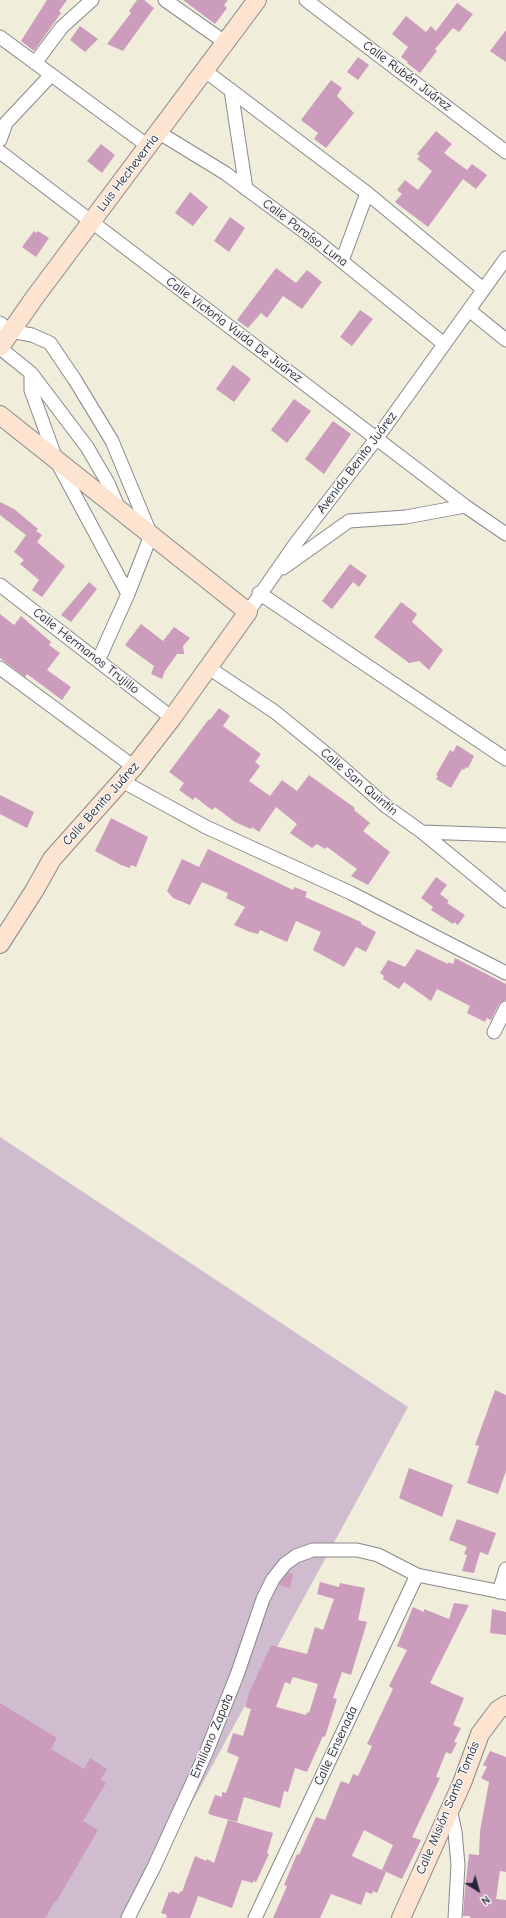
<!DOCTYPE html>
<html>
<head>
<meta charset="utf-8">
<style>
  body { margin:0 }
  #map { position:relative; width:506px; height:1918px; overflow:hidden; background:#f0eddb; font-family:"Comic Neue",sans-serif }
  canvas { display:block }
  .north { position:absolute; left:458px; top:1870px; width:40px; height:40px; -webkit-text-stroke:3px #f6f6f2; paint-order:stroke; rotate:143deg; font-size:11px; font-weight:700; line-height:16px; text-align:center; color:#22223b }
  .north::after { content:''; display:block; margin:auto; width:14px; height:18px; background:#22223b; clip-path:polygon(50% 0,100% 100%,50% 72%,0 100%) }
</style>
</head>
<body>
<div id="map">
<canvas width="506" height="1918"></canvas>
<div class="north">N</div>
</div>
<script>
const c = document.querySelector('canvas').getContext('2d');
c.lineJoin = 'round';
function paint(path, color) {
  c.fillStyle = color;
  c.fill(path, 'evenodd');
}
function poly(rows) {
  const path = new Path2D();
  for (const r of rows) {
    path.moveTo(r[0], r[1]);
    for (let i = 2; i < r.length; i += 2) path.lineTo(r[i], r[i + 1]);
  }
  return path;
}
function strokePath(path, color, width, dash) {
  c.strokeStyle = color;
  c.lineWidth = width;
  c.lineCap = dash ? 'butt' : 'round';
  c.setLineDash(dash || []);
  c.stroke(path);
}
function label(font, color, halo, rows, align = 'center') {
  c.font = font + ' "Comic Neue",sans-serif';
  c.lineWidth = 3;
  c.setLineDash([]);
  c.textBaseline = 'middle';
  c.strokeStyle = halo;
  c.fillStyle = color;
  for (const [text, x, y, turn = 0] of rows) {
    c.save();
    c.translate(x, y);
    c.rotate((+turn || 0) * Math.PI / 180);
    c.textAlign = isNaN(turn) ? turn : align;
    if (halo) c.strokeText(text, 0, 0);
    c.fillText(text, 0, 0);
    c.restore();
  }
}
paint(poly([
  [0,1137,408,1407,129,1918,0,1918]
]), '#cfbdcf');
paint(poly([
  [47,0,67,0,59,11,61,13,34,51,21,41],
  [137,0,144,0,154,8,123,51,107,44,131,13,129,11],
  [183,0,228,0,224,5,227,8,215,24],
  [457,3,473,14,459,32,453,28,435,49,437,51,420,73,407,63,408,62,401,57,408,47,392,34,406,16,426,32,431,26,436,31],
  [80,26,98,39,85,52,70,40],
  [506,30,506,62,490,51],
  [358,57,369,65,358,80,347,72],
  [331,80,342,88,337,96,354,113,326,148,314,139,318,133,301,120],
  [436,131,452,144,444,153,467,170,472,164,487,175,476,189,463,179,428,227,395,202,402,194,397,190,405,180,418,190,432,171,417,159,420,156,417,154],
  [101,144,115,155,102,173,87,161],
  [190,192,208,207,193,226,175,213],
  [230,217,245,228,229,252,214,241],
  [34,231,36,233,38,231,49,238,36,257,22,247],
  [276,268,296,283,307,270,322,282,302,309,283,296,267,318,261,313,248,328,237,320],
  [360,310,373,319,352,346,340,337],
  [233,365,251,379,234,402,216,389],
  [294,399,311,411,287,443,271,430],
  [333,421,351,434,324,474,305,459],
  [0,502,14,509,38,529,36,531,42,535,37,542,65,566,42,597,32,590,39,580,20,564,24,560,14,552,26,535,0,515],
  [350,564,367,576,359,587,353,582,332,609,322,601],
  [89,582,97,589,71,622,61,615],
  [401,602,417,614,412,622,443,650,429,670,419,661,409,663,374,637],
  [0,614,14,625,21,616,51,642,49,645,60,653,47,670,71,687,62,700,27,674,25,677,0,658],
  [141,624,163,641,174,627,190,638,183,646,184,654,177,654,165,671,162,679,151,674,154,666,125,645],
  [219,708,230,716,223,726,261,754,255,762,260,766,249,781,270,796,282,780,297,791,309,775,355,808,354,810,370,823,363,831,390,852,368,885,351,876,357,869,327,847,325,849,317,844,312,848,290,833,297,824,276,807,259,832,252,827,251,829,235,822,215,807,212,810,195,797,193,800,179,790,184,783,169,772,209,719,210,720],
  [457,745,474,756,468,768,466,767,464,770,462,769,451,788,436,779,438,776,436,775,450,750,453,752],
  [0,795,34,812,27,828,0,814],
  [111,818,148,837,136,867,131,865,130,868,121,865,95,851],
  [208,849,293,890,294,887,307,892,305,897,361,922,361,924,376,932,366,952,356,947,344,967,313,950,321,932,296,921,287,942,260,930,258,934,250,932,234,925,245,907,226,898,228,893,202,882,190,905,173,898,167,891,182,859,199,867],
  [436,877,447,885,440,894,449,901,447,903,465,915,458,925,454,922,453,924,431,910,433,907,421,898],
  [417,949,448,964,448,962,453,964,455,958,506,984,506,1000,499,1004,491,1020,487,1018,485,1022,467,1013,470,1006,437,989,431,1001,404,982,399,989,383,979,384,976,380,973,388,960,405,967],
  [495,1390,506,1395,506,1471,498,1494,467,1483,479,1446,475,1445],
  [409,1468,453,1485,442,1517,399,1498],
  [457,1519,496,1533,488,1555,480,1552,474,1573,462,1571,467,1555,464,1554,467,1547,449,1540],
  [288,1572,293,1574,290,1588,279,1585],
  [320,1582,339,1587,340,1583,365,1588,358,1620,367,1622,351,1675,342,1672,333,1698,337,1699,325,1737,323,1736,307,1772,295,1768,288,1792,284,1791,280,1808,244,1797,237,1822,211,1815,208,1813,215,1795,222,1797,222,1792,226,1793,239,1757,227,1752,233,1733,243,1736,251,1709,245,1707,249,1693,271,1645,307,1654,315,1627,323,1630,334,1599,317,1594],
  [293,1677,318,1684,309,1713,307,1712,306,1715,276,1707,285,1682,290,1684],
  [454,1603,469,1605,430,1683,464,1698,453,1725,461,1728,454,1742,457,1743,451,1754,446,1752,436,1777,440,1778,412,1837,421,1840,402,1879,382,1870,393,1845,364,1830,352,1856,386,1872,377,1893,373,1891,372,1894,366,1892,361,1905,331,1894,320,1918,273,1918,287,1886,284,1885,297,1854,299,1855,316,1817,325,1820,341,1781,349,1784,353,1774,358,1776,368,1755,372,1746,367,1744,393,1689,389,1686,407,1650,397,1646,413,1607,424,1612,424,1609,449,1619],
  [492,1609,506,1612,506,1635,490,1633],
  [0,1703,57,1738,51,1749,84,1769,90,1758,107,1769,101,1779,106,1783,83,1821,98,1830,56,1902,55,1901,45,1918,0,1918],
  [490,1751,506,1757,506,1872,500,1871,496,1899,506,1900,506,1918,470,1918,470,1916,463,1916,465,1889,469,1854,479,1855,480,1831,489,1782,481,1778,487,1767,483,1765],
  [228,1820,273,1833,267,1853,269,1854,256,1882,253,1881,253,1883,242,1880,232,1908,198,1896,190,1918,166,1918,167,1915,161,1913,169,1892,171,1893,172,1891,179,1894,180,1891,182,1892,195,1856,206,1861,207,1859,214,1863]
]), '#cb9cbc');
const street = poly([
  [165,0,226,43],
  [306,0,506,152],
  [0,37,148,146],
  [35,63,62,27,92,0],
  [204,70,367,193,483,289],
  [231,90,246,189],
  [158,132,225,173,317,241,444,344],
  [0,140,6,123,51,75],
  [0,152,465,506,506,534],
  [342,261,367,193],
  [469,310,506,340],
  [0,323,10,331,32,335,50,343,75,380,112,441,151,535,128,594,98,661],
  [0,348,31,373,87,447,108,483,119,509],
  [31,373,31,390,57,462,128,594],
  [283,568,349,521,406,517,465,506],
  [0,585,172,718],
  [259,593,506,759],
  [248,612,296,543,377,438,506,258],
  [0,668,134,767],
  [209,668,275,712,329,756,387,807,422,832,506,901],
  [122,781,206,827,351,893,506,973],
  [422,832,506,835],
  [494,1032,506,1008],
  [499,1592,506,1569],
  [450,1808,455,1832,458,1865,455,1918],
  [128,1918,154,1867,206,1753,237,1675,263,1599,273,1579,285,1564,296,1556,313,1550,357,1550,378,1555,417,1575,506,1593],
  [255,1918,417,1575]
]);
const secondary = poly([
  [0,347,35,297,257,0],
  [0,415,248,612,172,718,134,767,52,859,34,891,0,944],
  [401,1918,462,1783,480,1734,498,1710,506,1705]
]);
strokePath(street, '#89888b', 15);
strokePath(secondary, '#89888b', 20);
strokePath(street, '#fff', 13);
strokePath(secondary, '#fde4d1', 18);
label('13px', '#22223b', '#f6f6f2', [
  ["Calle Rubén Juárez",407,76,37],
  ["Luis Hecheverria",128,173,-53],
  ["Calle Paraíso Luna",305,233,37],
  ["Calle Victoria Vuida De Juárez",234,330,37],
  ["Avenida Benito Juárez",357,463,-53],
  ["Calle Hermanos Trujillo",86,651,38],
  ["Calle San Quintín",359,782,40],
  ["Calle Benito Juárez",101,804,-48],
  ["Emiliano Zapata",212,1736,-67],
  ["Calle Ensenada",336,1746,-65],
  ["Calle Misión Santo Tomás",448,1808,-67]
]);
</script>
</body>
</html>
